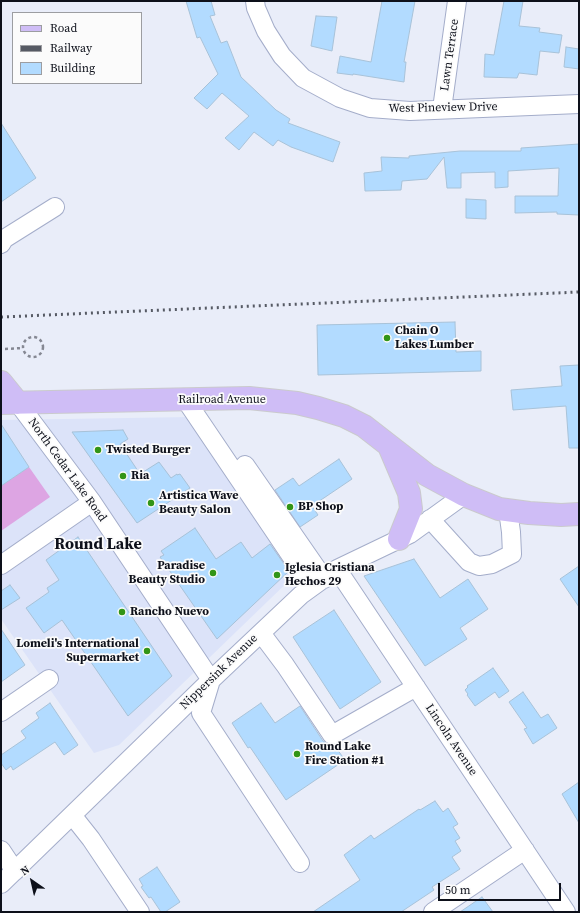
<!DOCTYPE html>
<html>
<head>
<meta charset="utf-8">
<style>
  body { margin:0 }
  #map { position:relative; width:580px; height:913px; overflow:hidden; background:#e9edf9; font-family:"Source Serif 4",serif }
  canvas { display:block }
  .frame { position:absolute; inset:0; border:2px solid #0d101a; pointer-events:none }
  .legend { position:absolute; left:12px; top:12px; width:130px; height:72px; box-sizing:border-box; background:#fbfbfb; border:1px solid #9c9da1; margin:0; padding:5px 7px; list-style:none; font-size:12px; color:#0d101a }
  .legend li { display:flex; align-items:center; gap:8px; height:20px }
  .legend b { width:20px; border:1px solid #9c9da1 }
  .north { position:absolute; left:12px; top:861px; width:40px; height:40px; -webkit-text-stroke:3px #fbfbfb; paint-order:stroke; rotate:326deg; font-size:11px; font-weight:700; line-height:16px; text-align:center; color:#0d101a }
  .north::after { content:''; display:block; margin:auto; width:14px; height:18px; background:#0d101a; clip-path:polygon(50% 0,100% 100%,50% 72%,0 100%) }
  .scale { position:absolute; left:438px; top:883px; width:123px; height:18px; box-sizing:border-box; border:2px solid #0d101a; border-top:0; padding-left:5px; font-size:12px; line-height:14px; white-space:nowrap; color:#0d101a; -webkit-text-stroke:3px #fbfbfb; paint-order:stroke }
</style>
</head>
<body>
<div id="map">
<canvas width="580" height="913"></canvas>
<div class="frame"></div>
<ul class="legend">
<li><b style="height:5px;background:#cfbdf6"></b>Road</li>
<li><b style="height:5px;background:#565a64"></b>Railway</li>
<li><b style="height:11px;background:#b2dbff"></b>Building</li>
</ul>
<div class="north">N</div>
<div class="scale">50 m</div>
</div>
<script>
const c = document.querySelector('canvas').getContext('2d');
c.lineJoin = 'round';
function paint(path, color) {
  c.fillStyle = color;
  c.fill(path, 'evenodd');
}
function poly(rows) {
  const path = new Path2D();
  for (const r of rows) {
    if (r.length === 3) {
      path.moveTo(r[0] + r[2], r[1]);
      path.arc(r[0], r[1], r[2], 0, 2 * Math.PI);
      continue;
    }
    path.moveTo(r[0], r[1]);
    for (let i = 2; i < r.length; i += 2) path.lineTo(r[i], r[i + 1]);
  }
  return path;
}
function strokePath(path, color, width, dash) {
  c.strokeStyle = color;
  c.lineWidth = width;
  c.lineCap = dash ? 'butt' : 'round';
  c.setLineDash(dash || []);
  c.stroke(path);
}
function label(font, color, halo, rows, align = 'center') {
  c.font = font + ' "Source Serif 4",serif';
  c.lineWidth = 3.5;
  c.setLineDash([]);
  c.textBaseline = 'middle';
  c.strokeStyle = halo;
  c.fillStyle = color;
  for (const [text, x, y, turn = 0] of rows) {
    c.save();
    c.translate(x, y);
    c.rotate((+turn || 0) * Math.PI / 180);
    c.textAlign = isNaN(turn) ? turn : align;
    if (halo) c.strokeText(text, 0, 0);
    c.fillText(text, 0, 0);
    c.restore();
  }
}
paint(poly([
  [191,417,298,572,119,745,94,753,1,619,1,420]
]), '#dce3f9');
paint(poly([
  [29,467,50,497,1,531,1,486]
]), '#dda5e3');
const building = poly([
  [186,1,211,1,215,15,210,16,221,43,227,41,241,77,276,110,290,119,288,123,340,142,333,162,291,147,278,140,273,146,254,132,239,150,225,138,249,116,222,93,207,109,194,98,218,74,200,37,197,38,186,1],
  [382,1,415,1,404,62,406,62,404,82,353,74,353,75,337,73,340,56,371,62,382,1],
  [504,1,523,1,519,26,540,28,539,32,562,35,559,53,540,51,537,75,519,73,517,78,484,77,485,54,494,55,504,1],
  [316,16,337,17,332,51,311,46,316,16],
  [566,47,579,49,579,69,564,67,566,47],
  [1,123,36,178,1,202,1,123],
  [579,144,579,215,557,214,557,212,515,213,515,196,558,196,559,168,508,171,508,187,495,188,495,172,461,173,461,188,447,188,444,157,427,179,402,181,401,190,365,191,364,173,382,171,381,157,409,158,409,156,460,151,521,151,521,148,579,144],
  [466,199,486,200,486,219,466,218,466,199],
  [455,322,456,352,481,351,481,371,318,375,317,325,455,322],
  [579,365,579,448,569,448,566,406,513,410,511,390,562,386,560,366,579,365],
  [1,424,29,467,1,486,1,424],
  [123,430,128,439,120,444,140,474,159,462,171,478,177,474,177,475,180,474,190,488,137,523,72,432,123,430],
  [339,459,352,479,312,506,318,515,300,527,275,490,293,478,299,486,339,459],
  [195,528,216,559,241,542,252,558,270,544,289,571,217,639,160,557,164,555,161,551,195,528],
  [78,537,172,676,128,716,62,620,44,633,26,608,49,592,47,588,59,580,46,560,78,537],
  [414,559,440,598,468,579,488,609,460,628,467,639,425,666,364,576,414,559],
  [579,566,579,607,560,579,579,566],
  [10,585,20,598,1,610,1,591,10,585],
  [334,610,381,682,340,709,293,637,334,610],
  [1,629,25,665,1,682,1,629],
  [493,668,509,691,499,698,495,692,475,706,467,695,468,694,465,690,468,687,467,686,493,668],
  [523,692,541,718,548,714,557,728,533,744,524,729,527,728,509,702,523,692],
  [50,703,78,745,64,755,55,742,13,770,11,766,6,770,1,763,1,755,26,738,21,731,39,718,36,713,50,703],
  [261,703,275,723,300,706,323,741,328,744,334,745,345,760,286,800,250,747,248,748,232,723,261,703],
  [579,782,579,823,562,794,579,782],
  [435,801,443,812,448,808,458,824,453,827,460,838,455,841,461,851,452,857,460,869,432,887,434,890,401,912,313,912,360,880,344,855,371,835,374,839,419,809,420,810,435,801],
  [157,867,180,902,165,912,161,912,151,897,149,898,141,887,143,886,139,879,157,867],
  [482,897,493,912,460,912,482,897]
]);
paint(building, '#b2dbff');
strokePath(building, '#a8c2d8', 1);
const minor = poly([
  [255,1,256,8,266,31,282,56,303,78,340,98,370,108,410,111,579,104],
  [442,109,457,1],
  [1,244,4,239,55,207],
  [185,399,312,587],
  [18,403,92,502,211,680,201,713,300,863],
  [245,465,324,579],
  [430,519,469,562,479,566,492,564,512,554,511,532,508,510],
  [1,565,92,502],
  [337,569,566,912],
  [261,633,285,665,332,735,416,687],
  [1,712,49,679],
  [72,815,91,839,140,912],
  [1,850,15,871],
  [1,884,211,680,301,595,337,569,410,534,464,495],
  [433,912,525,850]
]);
const major = poly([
  [1,382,18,403],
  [1,403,249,398,297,403,318,408,344,416,364,426,427,475,464,495,499,509,529,513,561,515,579,514],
  [389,446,409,493,411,509,399,539]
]);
strokePath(minor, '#a4adca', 20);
strokePath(major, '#cacacd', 24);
strokePath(poly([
  [33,347,10],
  [5,349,23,348]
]), '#858893', 2.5, [3, 3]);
strokePath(minor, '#fff', 18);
strokePath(major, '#cfbdf6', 22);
strokePath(poly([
  [1,317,579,292]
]), '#565a64', 3, [2, 4]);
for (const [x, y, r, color] of [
  [387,338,4,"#329517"],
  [98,450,4,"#329517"],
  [123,476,4,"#329517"],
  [151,503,4,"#329517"],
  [290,507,4,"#329517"],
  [213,573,4,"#329517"],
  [277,575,4,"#329517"],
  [122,612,4,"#329517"],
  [147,651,4,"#329517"],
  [297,754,4,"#329517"]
]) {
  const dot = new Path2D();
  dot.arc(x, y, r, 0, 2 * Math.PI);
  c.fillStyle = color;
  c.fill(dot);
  strokePath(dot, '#fbfbfb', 1.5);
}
label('12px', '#0d101a', '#fbfbfb', [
  ["Lawn Terrace",450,55,-82],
  ["West Pineview Drive",443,108,-1],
  ["Railroad Avenue",222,400],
  ["North Cedar Lake Road",67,470,54],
  ["Nippersink Avenue",219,672,-44],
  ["Lincoln Avenue",451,740,56]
]);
label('bold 12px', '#0d101a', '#fbfbfb', [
  ["Chain O",395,331],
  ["Lakes Lumber",395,345],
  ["Twisted Burger",106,450],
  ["Ria",131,476],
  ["Artistica Wave",159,496],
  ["Beauty Salon",159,510],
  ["BP Shop",298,507],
  ["Paradise",205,566,"right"],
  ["Beauty Studio",205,580,"right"],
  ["Iglesia Cristiana",285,568],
  ["Hechos 29",285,582],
  ["Rancho Nuevo",130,612],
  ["Lomeli's International",139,644,"right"],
  ["Supermarket",139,658,"right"],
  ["Round Lake",305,747],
  ["Fire Station #1",305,761]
], 'left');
label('bold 16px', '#0d101a', '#fbfbfb', [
  ["Round Lake",98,545]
]);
</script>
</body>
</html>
